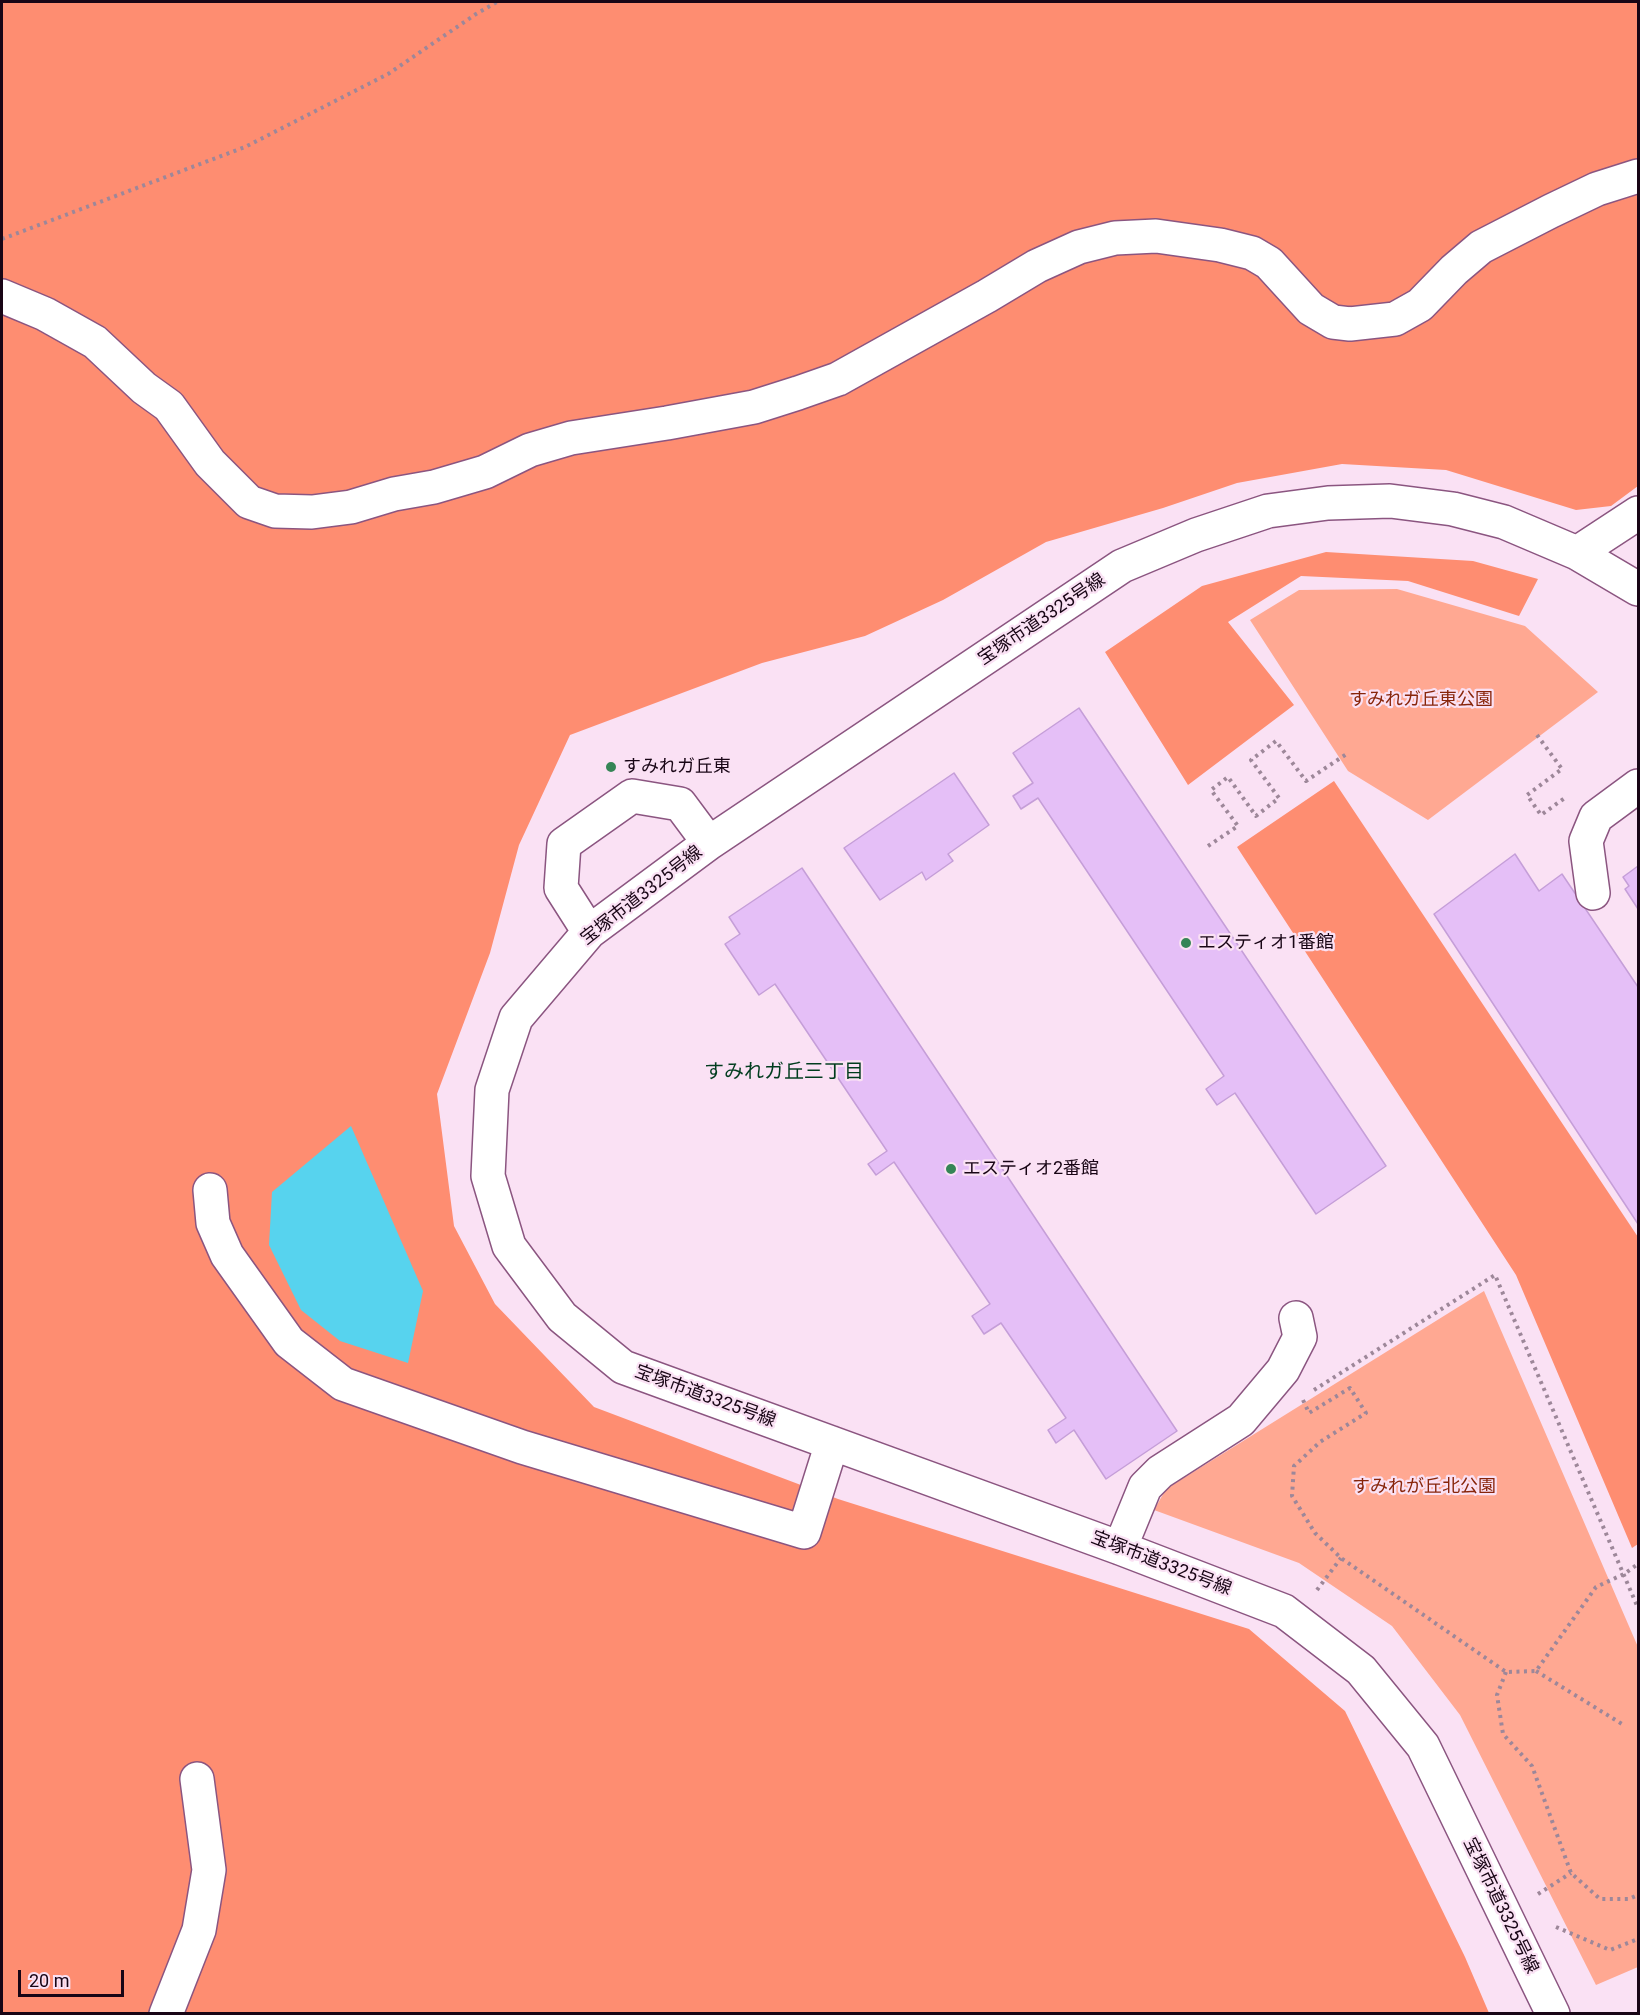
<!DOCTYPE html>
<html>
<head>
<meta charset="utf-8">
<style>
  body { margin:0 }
  #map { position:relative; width:1640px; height:2015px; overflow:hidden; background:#fae1f4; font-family:Roboto,sans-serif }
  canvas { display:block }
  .frame { position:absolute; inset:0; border:3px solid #180515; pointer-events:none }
  .scale { position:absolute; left:18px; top:1970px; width:106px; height:27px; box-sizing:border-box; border:3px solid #180515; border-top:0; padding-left:8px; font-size:18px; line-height:21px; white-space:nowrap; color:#180515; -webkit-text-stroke:4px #fae1f4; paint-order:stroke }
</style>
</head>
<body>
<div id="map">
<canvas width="1640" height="2015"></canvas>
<div class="frame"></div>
<div class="scale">20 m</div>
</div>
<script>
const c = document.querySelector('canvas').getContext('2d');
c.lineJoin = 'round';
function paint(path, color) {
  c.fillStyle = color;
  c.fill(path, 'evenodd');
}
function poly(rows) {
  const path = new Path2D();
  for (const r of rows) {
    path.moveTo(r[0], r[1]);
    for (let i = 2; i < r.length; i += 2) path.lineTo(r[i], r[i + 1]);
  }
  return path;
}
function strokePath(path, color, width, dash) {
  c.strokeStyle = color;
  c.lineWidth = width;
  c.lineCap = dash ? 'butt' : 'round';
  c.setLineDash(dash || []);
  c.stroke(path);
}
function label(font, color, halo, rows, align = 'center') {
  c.font = font + ' Roboto,"Noto Sans JP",sans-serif';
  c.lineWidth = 4.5;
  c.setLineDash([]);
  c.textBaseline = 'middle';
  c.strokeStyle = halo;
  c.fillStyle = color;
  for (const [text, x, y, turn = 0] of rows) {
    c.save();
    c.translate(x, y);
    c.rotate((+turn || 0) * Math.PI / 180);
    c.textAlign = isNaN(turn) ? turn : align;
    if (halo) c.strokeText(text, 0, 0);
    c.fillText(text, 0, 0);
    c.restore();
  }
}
paint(poly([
  [1397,589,1525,626,1598,692,1428,820,1348,771,1250,620,1299,590],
  [1484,1291,1638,1647,1638,1967,1596,1985,1460,1715,1392,1626,1299,1563,1154,1510,1166,1489]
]), '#ffa892');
paint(poly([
  [2,2,1638,2,1638,486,1611,506,1576,510,1446,470,1342,464,1237,483,1163,508,1046,542,943,600,865,636,762,663,570,735,519,845,490,953,437,1094,454,1226,495,1304,594,1407,838,1499,1249,1629,1345,1711,1465,1957,1489,2013,2,2014],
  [1326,552,1473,561,1538,579,1519,616,1408,581,1301,576,1228,622,1294,705,1188,785,1105,652,1202,586],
  [1334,781,1638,1237,1638,1544,1632,1548,1516,1275,1237,847]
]), '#fe8d71');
paint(poly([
  [351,1126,423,1291,408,1363,340,1341,301,1310,269,1245,272,1192]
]), '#57d3ee');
const building = poly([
  [1079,708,1386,1166,1316,1214,1235,1093,1217,1105,1206,1089,1224,1076,1038,798,1021,809,1013,796,1033,783,1013,753,1079,708],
  [954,773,989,825,948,854,953,861,926,880,922,872,880,900,844,848,954,773],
  [1515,854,1539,891,1562,874,1638,987,1638,1224,1434,914,1515,854],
  [1638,866,1638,909,1625,889,1629,886,1623,877,1638,866],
  [802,868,1177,1431,1106,1479,1074,1430,1056,1443,1048,1430,1066,1418,1001,1323,984,1334,972,1316,990,1304,894,1162,876,1175,868,1164,887,1151,775,984,759,995,725,944,740,934,729,917,802,868]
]);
paint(building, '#e5bff7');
strokePath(building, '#c59ed8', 1.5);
const minor = poly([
  [2,296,45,314,95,342,144,388,169,406,210,463,249,502,275,511,312,512,351,507,394,494,434,487,485,472,530,450,571,438,667,423,754,407,798,393,838,379,987,296,1037,266,1079,247,1115,238,1156,236,1220,245,1252,253,1269,263,1311,309,1333,322,1350,324,1395,319,1420,305,1454,270,1481,247,1551,211,1597,189,1638,176],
  [1577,553,1638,513],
  [1593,893,1586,841,1596,817,1638,786],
  [589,932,561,888,564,844,632,796,680,804,709,843],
  [210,1190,213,1223,227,1255,289,1342,343,1384,522,1447,804,1532,832,1443],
  [1120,1548,1145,1487,1160,1472,1241,1420,1283,1370,1300,1337,1296,1318],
  [166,2014,199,1930,209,1870,197,1779],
  [1553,2014,1423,1746,1361,1670,1284,1611,1120,1548,623,1367,562,1317,509,1246,488,1176,492,1090,516,1018,589,932,709,843,1122,566,1196,535,1268,511,1328,503,1390,501,1453,509,1504,522,1577,553,1638,589]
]);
strokePath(minor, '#8b5580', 36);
strokePath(poly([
  [2,239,245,147,388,74,476,14,497,2],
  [1537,735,1562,769,1527,795,1541,815,1566,797],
  [1208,846,1238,826,1211,790,1228,777,1256,816,1279,798,1251,760,1276,741,1306,781,1348,753],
  [1314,1390,1495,1275,1638,1608],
  [1303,1400,1309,1413,1350,1388,1366,1413,1320,1442,1294,1466,1292,1496,1315,1533,1341,1558,1506,1672,1536,1671,1596,1587,1624,1574,1638,1564],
  [1317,1590,1341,1558],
  [1536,1671,1622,1724],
  [1506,1672,1497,1695,1503,1734,1532,1766,1571,1873,1600,1899,1629,1899,1638,1895],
  [1538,1894,1571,1873],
  [1556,1927,1610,1950,1638,1939]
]), '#9d8799', 4, [3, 4.5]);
strokePath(minor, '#fff', 33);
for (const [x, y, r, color] of [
  [611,767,6,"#358556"],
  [1186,943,6,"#358556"],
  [951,1169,6,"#358556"]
]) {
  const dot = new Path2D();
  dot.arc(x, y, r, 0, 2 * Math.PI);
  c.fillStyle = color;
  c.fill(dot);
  strokePath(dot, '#fae1f4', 2);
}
label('18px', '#180515', '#fae1f4', [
  ["宝塚市道3325号線",1042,620,-34],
  ["宝塚市道3325号線",642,896,-38],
  ["宝塚市道3325号線",705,1397,20],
  ["宝塚市道3325号線",1161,1564,21],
  ["宝塚市道3325号線",1500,1906,64]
]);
label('18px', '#88250a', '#fae1f4', [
  ["すみれガ丘東公園",1421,700],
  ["すみれが丘北公園",1424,1487]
]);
label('18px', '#180515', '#fae1f4', [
  ["すみれガ丘東",623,767],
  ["エスティオ1番館",1198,943],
  ["エスティオ2番館",963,1169]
], 'left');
label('20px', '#003c1e', '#fae1f4', [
  ["すみれガ丘三丁目",784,1073]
]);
</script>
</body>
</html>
